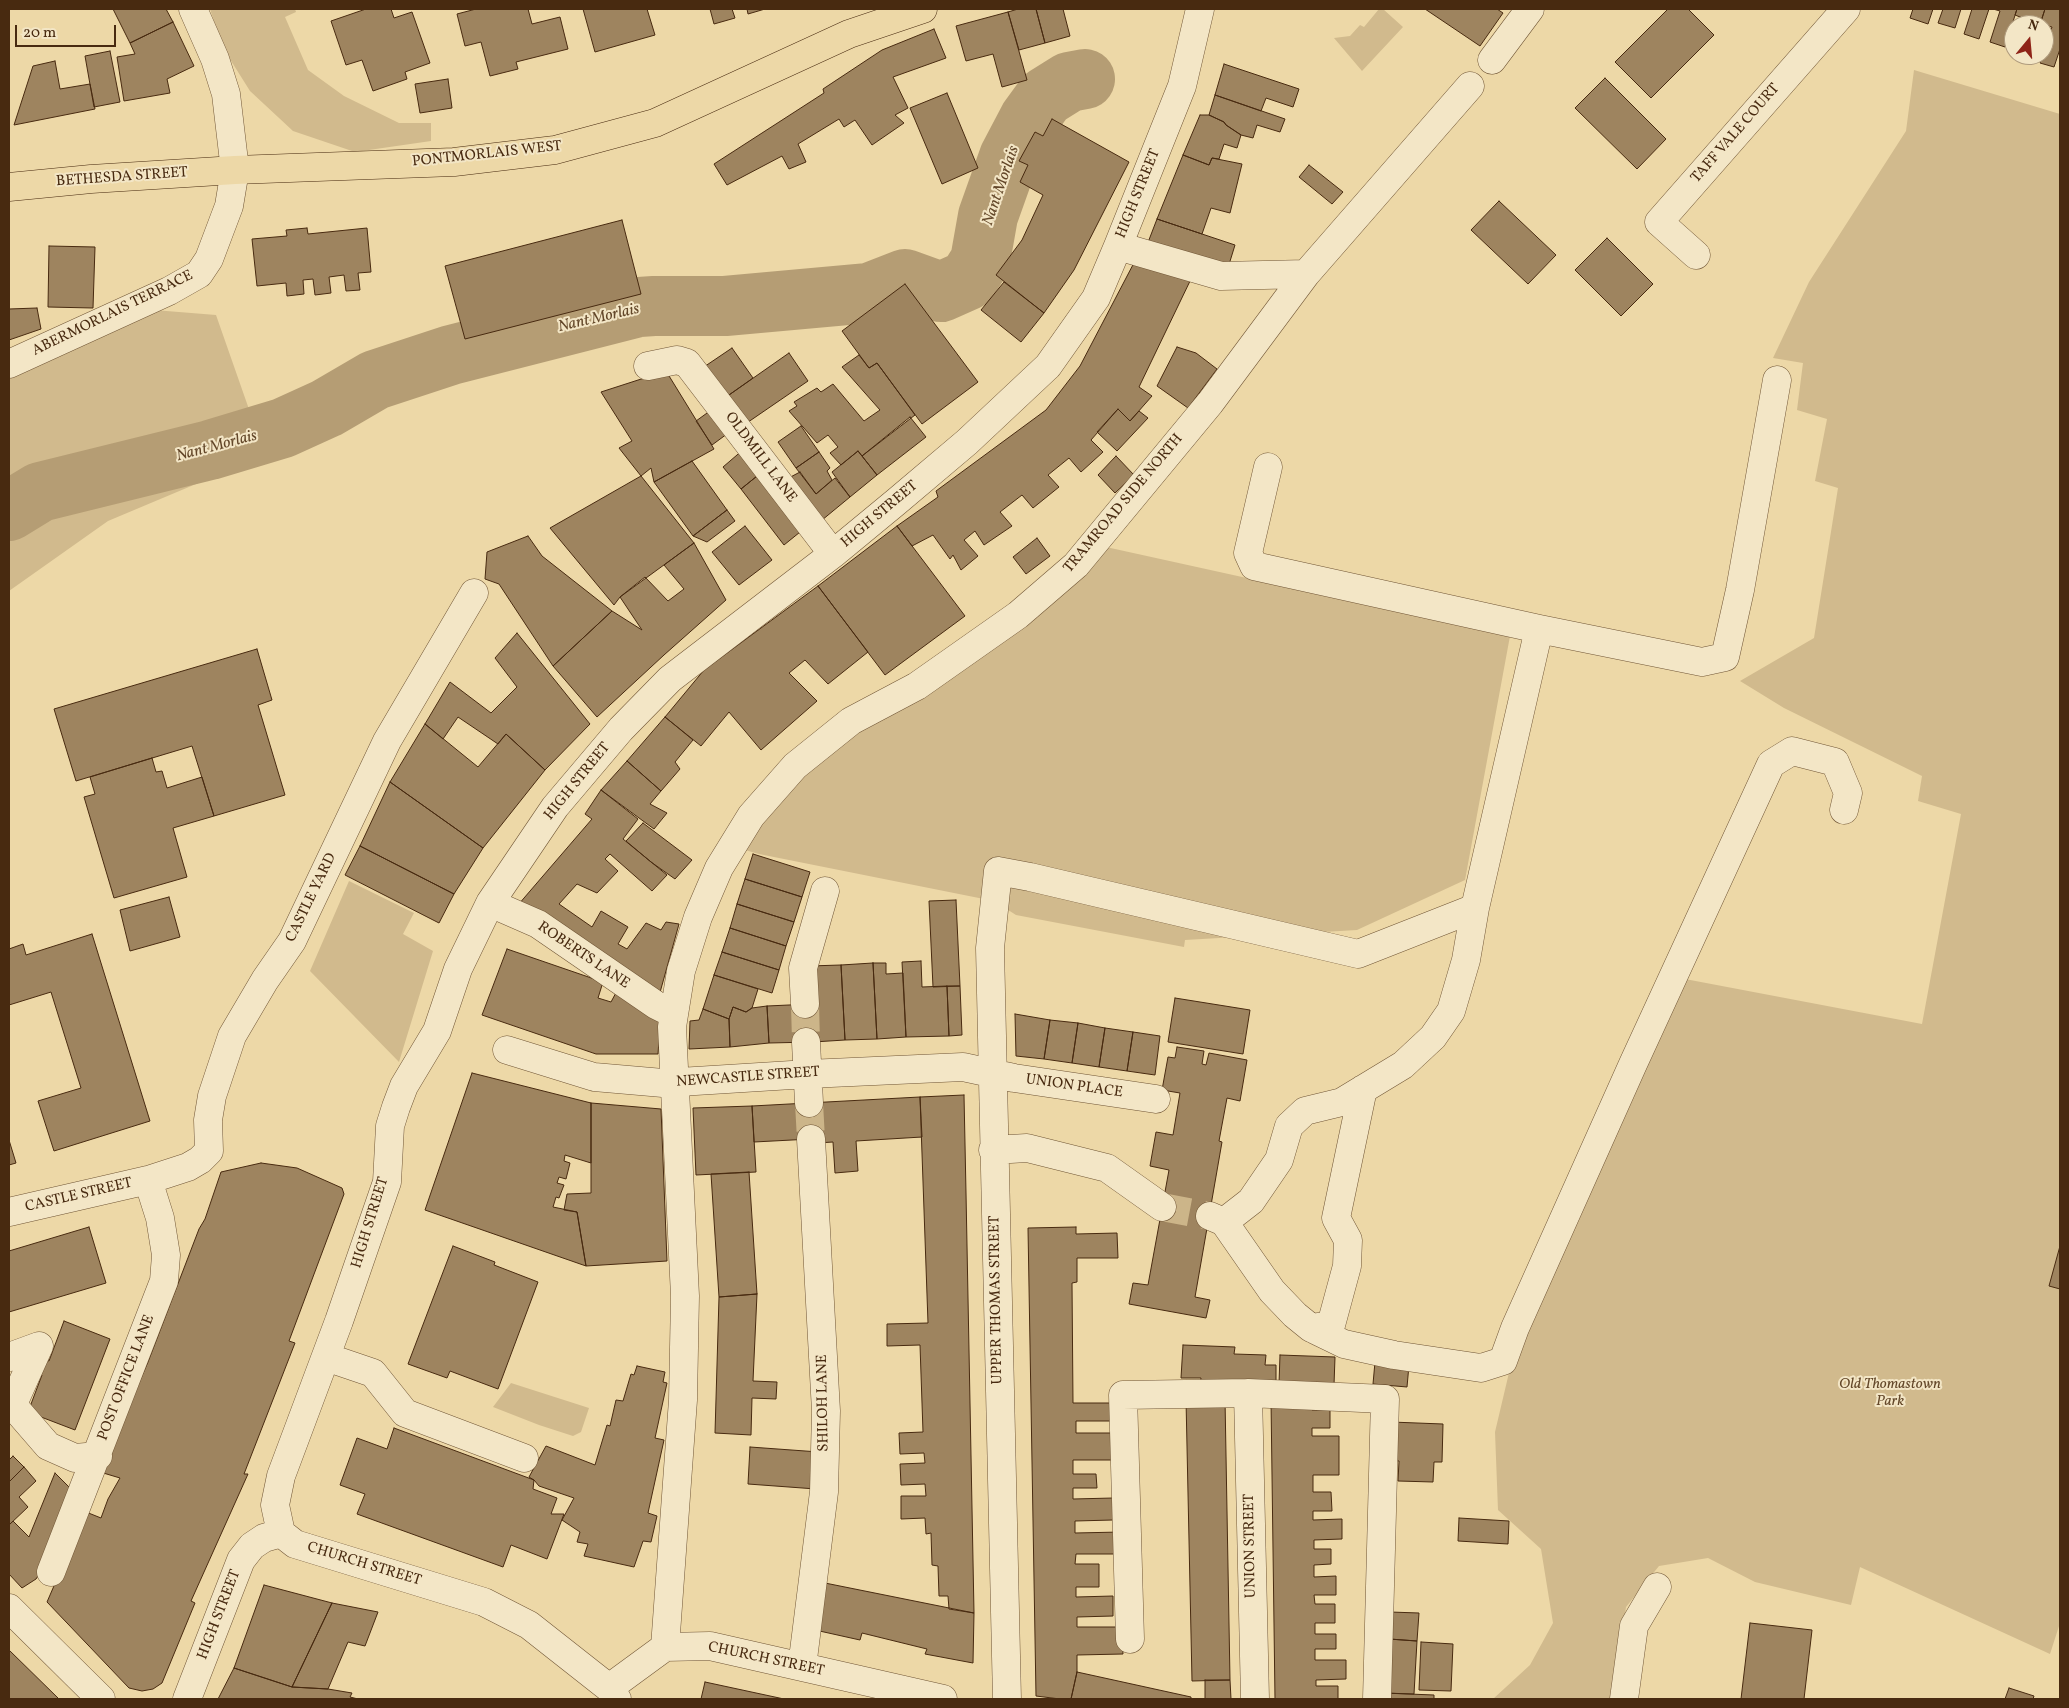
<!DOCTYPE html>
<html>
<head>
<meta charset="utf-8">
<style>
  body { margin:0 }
  #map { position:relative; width:2069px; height:1708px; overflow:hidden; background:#edd8a7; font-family:Vollkorn,serif }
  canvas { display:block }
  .frame { position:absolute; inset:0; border:10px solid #482a10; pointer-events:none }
  .north { position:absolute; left:2004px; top:15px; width:50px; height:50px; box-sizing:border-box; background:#f3e6c6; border:1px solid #af9b7d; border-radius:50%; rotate:17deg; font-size:14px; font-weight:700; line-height:20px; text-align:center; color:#482a10 }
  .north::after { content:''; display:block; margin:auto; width:18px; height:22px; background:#8f2418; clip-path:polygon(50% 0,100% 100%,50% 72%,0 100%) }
  .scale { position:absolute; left:15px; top:25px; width:101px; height:22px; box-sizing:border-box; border:2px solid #482a10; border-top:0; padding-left:6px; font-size:15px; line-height:18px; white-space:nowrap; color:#482a10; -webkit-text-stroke:4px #f3e6c6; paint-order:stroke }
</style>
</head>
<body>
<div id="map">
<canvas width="2069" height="1708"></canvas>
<div class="frame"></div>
<div class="north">N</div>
<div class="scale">20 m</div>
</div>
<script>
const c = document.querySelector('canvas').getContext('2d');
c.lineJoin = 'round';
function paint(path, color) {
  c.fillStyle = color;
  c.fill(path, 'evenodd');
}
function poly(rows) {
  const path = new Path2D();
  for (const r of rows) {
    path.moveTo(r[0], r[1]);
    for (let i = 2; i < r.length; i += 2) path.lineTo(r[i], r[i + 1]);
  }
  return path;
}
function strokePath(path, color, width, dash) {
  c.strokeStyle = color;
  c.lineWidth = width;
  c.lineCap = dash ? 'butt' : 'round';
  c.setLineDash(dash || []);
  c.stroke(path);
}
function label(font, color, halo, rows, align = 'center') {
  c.font = font + ' Vollkorn,serif';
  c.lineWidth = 4;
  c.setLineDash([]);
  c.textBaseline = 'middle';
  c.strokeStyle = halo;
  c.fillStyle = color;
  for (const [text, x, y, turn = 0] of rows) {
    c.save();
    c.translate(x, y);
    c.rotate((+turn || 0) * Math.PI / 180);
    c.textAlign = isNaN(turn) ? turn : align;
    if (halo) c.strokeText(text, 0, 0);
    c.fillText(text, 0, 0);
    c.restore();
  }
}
paint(poly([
  [210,9,295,9,296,12,285,17,308,70,344,96,399,123,431,123,431,141,355,152,293,131,250,91,223,48],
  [1379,9,1383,9,1403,27,1362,71,1334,38,1350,36,1360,25,1364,27],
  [1914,70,2060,114,2060,1623,2050,1654,1860,1567,1851,1605,1755,1582,1708,1558,1659,1566,1626,1607,1612,1699,1493,1699,1530,1665,1553,1623,1541,1549,1498,1510,1495,1432,1512,1360,1685,979,1922,1024,1961,814,1918,801,1922,776,1784,708,1740,681,1814,638,1838,488,1815,481,1827,419,1797,410,1803,363,1773,358,1809,282,1906,131],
  [154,310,216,315,265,455,108,521,9,591,9,374],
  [1106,547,1510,636,1465,880,1357,930,1185,940,1184,947,1016,915,994,901,759,854,738,848,802,769],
  [349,881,414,913,403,934,433,951,399,1062,310,971],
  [511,1383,589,1408,581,1432,573,1436,539,1425,493,1407]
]), '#d1ba8d');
strokePath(poly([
  [9,511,40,492,210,450,283,428,327,408,375,380,451,355,639,307,654,306,725,306,869,293,905,279,941,292,968,280,980,261,988,216,1009,157,1029,119,1045,97,1069,82,1085,79]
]), '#b59d74', 60);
const building = poly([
  [113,9,166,9,173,22,130,43,113,9],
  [366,9,391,9,394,18,412,12,430,63,405,72,407,79,373,91,362,60,346,65,331,21,366,9],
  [476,9,528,9,532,24,560,17,568,49,516,62,518,69,490,76,481,42,465,46,457,14,476,9],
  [583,9,647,9,655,35,595,52,583,9],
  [710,9,732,9,735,18,714,24,710,9],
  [747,9,765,9,748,14,747,9],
  [1018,9,1036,9,1045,43,1019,50,1008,12,1018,9],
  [1036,9,1063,9,1070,36,1045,43,1036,9],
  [1425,9,1497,9,1503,13,1480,46,1425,9],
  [1668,9,1688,9,1714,35,1651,98,1615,62,1668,9],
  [1913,9,1933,9,1928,24,1910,18,1913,9],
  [1943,9,1961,9,1955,28,1938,23,1943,9],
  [1972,9,1989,9,1979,39,1964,34,1972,9],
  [1993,9,2017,9,2005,47,1990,42,2000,11,1993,9],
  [2017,9,2045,9,2040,25,2023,25,2025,19,2015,15,2017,9],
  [2045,9,2060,9,2060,49,2054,67,2040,63,2052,27,2040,24,2045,9],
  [1008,12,1027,80,1002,87,993,54,966,61,956,26,1008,12],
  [173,22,194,66,167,79,170,93,124,101,117,57,135,54,130,43,173,22],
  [934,29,946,58,893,77,908,108,895,115,904,123,872,145,855,120,844,127,839,119,798,144,806,162,789,169,782,156,727,185,714,164,824,93,823,89,882,50,934,29],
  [110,51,120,102,94,107,85,56,110,51],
  [55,61,60,89,90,84,95,109,14,125,33,66,55,61],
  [1224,64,1299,89,1293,107,1266,98,1261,111,1215,95,1224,64],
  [1605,78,1666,139,1637,169,1575,108,1605,78],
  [448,79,452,108,420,113,415,84,448,79],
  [947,93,978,168,942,184,910,108,947,93],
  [1215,95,1285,119,1280,132,1257,125,1253,138,1241,135,1226,125,1224,122,1209,115,1215,95],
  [1200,115,1209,115,1224,122,1226,125,1241,135,1237,148,1224,144,1219,159,1212,158,1209,165,1183,155,1200,115],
  [1052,119,1129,162,1074,270,1044,313,996,275,1022,240,1043,195,1020,182,1028,165,1019,161,1035,132,1043,136,1052,119],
  [1183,155,1209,165,1212,158,1242,164,1230,213,1211,208,1202,234,1157,219,1183,155],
  [1309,165,1343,192,1332,204,1299,177,1309,165],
  [1499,201,1556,255,1528,284,1471,230,1499,201],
  [1157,219,1235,245,1227,271,1147,245,1157,219],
  [622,220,641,294,465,339,445,266,622,220],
  [307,228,308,234,367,228,371,272,358,273,360,290,346,291,344,275,329,277,331,293,315,295,313,279,303,280,304,294,287,296,286,283,257,286,252,239,287,236,286,230,307,228],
  [1607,238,1653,284,1621,316,1575,270,1607,238],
  [49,246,95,247,93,308,48,307,49,246],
  [1136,259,1191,279,1139,387,1152,396,1130,421,1118,409,1091,440,1103,452,1081,472,1069,458,1048,475,1059,487,1033,508,1022,495,1000,512,1012,526,984,545,975,531,964,540,978,556,961,570,953,555,950,559,933,535,912,546,897,526,938,497,936,491,1046,410,1080,366,1136,259],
  [1004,282,1044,313,1021,342,981,310,1004,282],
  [905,284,978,382,922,424,877,363,869,368,842,331,905,284],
  [37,308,41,329,9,340,9,309,37,308],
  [1177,347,1196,353,1217,369,1188,408,1157,386,1177,347],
  [732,348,753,378,719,402,695,373,732,348],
  [789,353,808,381,738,429,719,402,789,353],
  [859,355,869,368,877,363,915,415,862,456,858,451,841,465,830,453,838,447,828,435,817,443,789,411,797,406,794,402,817,388,821,392,833,384,864,421,880,410,842,367,859,355],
  [666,371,714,449,654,482,651,468,641,476,619,448,632,441,601,392,666,371],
  [714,408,731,431,712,445,696,421,714,408],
  [1118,409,1130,421,1139,411,1148,418,1117,451,1097,432,1118,409],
  [910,417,926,437,877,475,862,456,910,417],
  [801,426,819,452,796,468,778,442,801,426],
  [744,449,762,472,741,489,723,467,744,449],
  [858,451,877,475,850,497,832,472,858,451],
  [819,452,830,468,827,471,832,480,816,494,796,468,819,452],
  [1116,456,1134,475,1115,493,1098,475,1116,456],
  [692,461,727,510,693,536,654,482,692,461],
  [762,472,805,528,784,545,741,489,762,472],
  [800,472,816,494,835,478,850,497,816,525,783,481,800,472],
  [641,476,694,543,620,597,614,605,550,528,641,476],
  [727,510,735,521,707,542,693,536,727,510],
  [745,526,772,560,739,585,712,552,745,526],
  [897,526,965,616,885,675,818,586,897,526],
  [528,536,542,556,612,611,553,666,499,584,485,579,487,552,528,536],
  [1037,538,1050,556,1026,574,1013,557,1037,538],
  [694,543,726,600,664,655,597,717,553,666,612,611,642,630,620,597,645,577,668,601,684,589,664,565,694,543],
  [818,586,868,652,828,684,805,660,789,673,817,701,761,750,729,712,701,746,665,717,704,670,818,586],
  [517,633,590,724,545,770,506,734,498,744,458,717,443,739,425,724,450,682,491,713,517,687,495,658,517,633],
  [257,649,272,700,258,705,285,795,214,816,192,746,76,781,54,709,257,649],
  [665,717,693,740,675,762,680,769,661,791,627,761,665,717],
  [425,724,478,767,506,734,545,770,483,848,390,782,425,724],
  [152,758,156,772,162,771,167,788,202,777,214,816,173,828,187,877,114,898,84,797,95,794,90,777,152,758],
  [627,761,661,791,650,804,667,813,654,829,601,790,627,761],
  [390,782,483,848,454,894,360,846,390,782],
  [601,790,638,819,623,839,667,875,652,891,610,854,605,859,618,871,597,893,577,884,559,904,592,927,601,911,628,927,618,944,627,949,646,923,661,930,666,922,679,924,659,996,518,905,592,819,585,814,601,790],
  [643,823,692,860,675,879,651,862,626,841,643,823],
  [360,846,454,894,439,923,345,875,360,846],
  [753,854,810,872,802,897,745,879,753,854],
  [745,879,802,897,794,922,737,904,745,879],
  [169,897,180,937,130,951,120,910,169,897],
  [956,900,960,986,933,987,929,901,956,900],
  [737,904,794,922,786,946,730,928,737,904],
  [730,928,786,946,779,970,722,952,730,928],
  [92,934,150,1121,54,1151,38,1101,81,1088,51,992,9,1005,9,949,23,944,26,955,92,934],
  [507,949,603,982,598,998,611,1002,618,989,661,1012,658,1054,596,1054,482,1015,507,949],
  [722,952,779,970,772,993,714,975,722,952],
  [921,961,922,987,947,986,949,1036,906,1037,902,962,921,961],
  [873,963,886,963,886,974,903,973,906,1037,877,1039,873,963],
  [873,963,877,1039,845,1040,841,965,873,963],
  [841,965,845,1040,813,1042,809,966,841,965],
  [714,975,758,989,752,1008,746,1012,733,1007,729,1019,703,1009,714,975],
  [947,986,960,986,962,1035,949,1036,947,986],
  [1175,998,1250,1010,1243,1054,1168,1042,1175,998],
  [811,1004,813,1042,769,1043,767,1006,811,1004],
  [767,1006,769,1043,730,1047,729,1019,733,1007,746,1012,752,1008,767,1006],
  [703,1009,729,1019,730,1047,689,1049,690,1021,699,1020,703,1009],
  [1015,1014,1050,1020,1044,1059,1016,1056,1015,1014],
  [1050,1020,1078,1023,1072,1063,1044,1059,1050,1020],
  [1078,1023,1105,1028,1099,1067,1072,1063,1078,1023],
  [1105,1028,1133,1032,1127,1071,1099,1067,1105,1028],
  [1133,1032,1160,1036,1155,1075,1127,1071,1133,1032],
  [1177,1047,1204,1051,1202,1064,1206,1065,1209,1053,1247,1060,1240,1101,1227,1098,1219,1141,1222,1142,1195,1297,1210,1300,1206,1318,1129,1304,1133,1283,1148,1285,1169,1170,1150,1166,1156,1132,1173,1135,1180,1093,1162,1090,1168,1057,1175,1058,1177,1047],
  [472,1073,591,1103,591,1163,565,1155,564,1161,570,1163,566,1179,559,1177,557,1183,564,1185,559,1198,556,1197,553,1207,577,1212,586,1266,425,1210,472,1073],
  [964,1095,966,1193,974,1613,949,1609,948,1596,939,1596,938,1566,932,1565,931,1533,926,1534,925,1518,901,1519,901,1496,926,1496,925,1484,901,1485,900,1464,925,1463,924,1453,900,1454,899,1433,923,1432,920,1345,887,1346,887,1324,928,1323,920,1097,964,1095],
  [920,1097,922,1137,856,1141,858,1171,835,1173,833,1142,817,1143,811,1139,754,1142,752,1106,920,1097],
  [591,1103,661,1109,667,1261,586,1266,577,1212,564,1210,567,1194,591,1193,591,1103],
  [752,1106,756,1172,696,1175,693,1108,752,1106],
  [9,1140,16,1163,9,1165,9,1140],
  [261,1163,297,1168,342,1188,344,1194,289,1341,295,1343,244,1474,248,1474,191,1601,195,1603,162,1683,153,1689,142,1691,129,1688,47,1602,86,1512,101,1518,108,1499,120,1478,100,1472,148,1362,199,1229,205,1219,221,1172,261,1163],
  [749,1172,757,1294,719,1297,711,1174,749,1172],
  [89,1227,106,1283,9,1312,9,1251,89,1227],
  [1076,1227,1076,1234,1117,1233,1118,1258,1077,1258,1077,1282,1072,1283,1073,1403,1112,1403,1112,1421,1076,1421,1076,1433,1111,1433,1112,1460,1073,1460,1073,1474,1096,1474,1097,1488,1073,1488,1073,1499,1113,1498,1113,1520,1075,1521,1075,1533,1121,1532,1122,1554,1076,1554,1075,1564,1099,1564,1099,1587,1076,1587,1076,1597,1113,1596,1113,1616,1077,1617,1077,1627,1122,1627,1123,1654,1077,1655,1077,1672,1071,1699,1060,1699,1036,1696,1028,1228,1076,1227],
  [453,1246,495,1262,494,1265,538,1282,498,1389,450,1371,447,1378,408,1364,453,1246],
  [2060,1246,2060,1289,2049,1286,2060,1246],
  [757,1294,753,1381,777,1382,776,1399,752,1398,751,1435,715,1433,719,1297,757,1294],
  [64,1321,110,1339,75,1430,28,1412,42,1375,31,1370,36,1357,49,1361,64,1321],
  [1183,1345,1235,1347,1234,1354,1266,1355,1265,1365,1276,1365,1276,1383,1200,1386,1201,1378,1181,1378,1183,1345],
  [1280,1355,1335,1357,1334,1385,1279,1384,1280,1355],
  [1375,1362,1409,1365,1407,1387,1373,1384,1375,1362],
  [637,1366,665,1372,663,1382,667,1383,655,1438,664,1440,648,1513,657,1516,651,1542,643,1541,634,1567,584,1556,588,1544,577,1542,580,1532,562,1520,574,1498,539,1486,534,1480,529,1477,546,1446,595,1465,607,1425,610,1426,616,1400,623,1401,631,1374,634,1375,637,1366],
  [1186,1399,1225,1399,1230,1680,1192,1681,1186,1399],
  [1311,1399,1312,1410,1330,1410,1330,1428,1312,1428,1312,1436,1339,1436,1339,1475,1313,1475,1313,1492,1331,1492,1332,1511,1313,1511,1313,1520,1342,1519,1342,1539,1314,1540,1314,1549,1331,1549,1331,1564,1314,1565,1314,1577,1336,1576,1336,1595,1314,1595,1315,1604,1335,1604,1335,1623,1315,1623,1315,1634,1336,1634,1336,1649,1315,1649,1315,1660,1346,1660,1346,1679,1316,1680,1316,1686,1338,1686,1338,1699,1275,1699,1271,1400,1311,1399],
  [1391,1422,1443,1424,1442,1462,1434,1462,1433,1482,1398,1481,1399,1461,1390,1460,1391,1422],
  [394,1428,534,1480,533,1489,557,1498,551,1514,564,1514,547,1559,511,1545,503,1567,357,1514,365,1494,340,1485,357,1438,387,1449,394,1428],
  [750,1447,819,1452,816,1489,748,1484,750,1447],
  [13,1456,24,1467,9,1482,9,1460,13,1456],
  [24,1467,36,1481,19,1497,28,1507,9,1525,9,1482,24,1467],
  [55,1473,74,1492,46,1564,36,1579,22,1588,9,1574,9,1525,13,1521,29,1537,55,1473],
  [1459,1518,1509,1521,1508,1544,1458,1541,1459,1518],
  [820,1582,974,1613,973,1663,925,1654,927,1649,862,1633,860,1640,815,1630,820,1582],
  [264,1585,332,1603,292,1687,234,1668,264,1585],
  [332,1603,378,1612,365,1646,348,1642,328,1689,292,1687,332,1603],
  [1390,1612,1419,1613,1417,1641,1389,1639,1390,1612],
  [1750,1623,1812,1630,1804,1699,1741,1699,1750,1623],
  [1389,1639,1417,1641,1414,1694,1383,1693,1389,1639],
  [1421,1642,1453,1644,1451,1691,1419,1690,1421,1642],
  [9,1650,59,1699,9,1699,9,1650],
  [234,1668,292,1687,328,1689,352,1693,350,1697,358,1699,218,1699,234,1668],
  [1077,1672,1191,1697,1191,1699,1071,1699,1077,1672],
  [1205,1680,1230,1680,1231,1699,1205,1699,1205,1680],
  [705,1682,784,1699,701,1699,705,1682],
  [2009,1688,2034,1696,2033,1699,2005,1699,2009,1688],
  [1383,1693,1434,1695,1434,1699,1382,1699,1383,1693]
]);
paint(building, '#9e845f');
strokePath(building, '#482a10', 1);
strokePath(poly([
  [805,1004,806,1042],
  [809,1103,811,1139],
  [1162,1207,1210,1216]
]), '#ccb589', 28, [28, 14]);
const minor = poly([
  [1492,60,1530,9],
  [1118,246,1221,276,1306,274],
  [1696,255,1659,222,1846,9],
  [9,364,169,291,199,274,209,259,229,206,235,170,226,94,215,59,193,9],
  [648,366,677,360,687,363,833,554],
  [1268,467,1248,553,1254,566,1539,629,1702,662,1725,657,1740,590,1777,380],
  [490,903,538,924,656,1005,674,1014],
  [805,1004,803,968,825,891],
  [806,1042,809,1103],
  [507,1050,594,1077,663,1083,808,1074,963,1067,1014,1078,1156,1099],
  [993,1150,1027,1148,1107,1168,1162,1207],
  [9,1212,148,1180,188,1167,200,1160,209,1151,208,1120,212,1096,232,1036,265,980,292,941,387,741,474,593],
  [1210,1216,1224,1222,1272,1291,1295,1315,1311,1328,1331,1325,1347,1266,1348,1240,1336,1218,1363,1089],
  [1224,1222,1251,1201,1279,1160,1289,1126,1305,1111,1342,1102,1403,1065,1433,1037,1451,1011,1466,960,1475,908,1539,629],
  [1311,1328,1344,1344,1394,1355,1481,1368,1503,1361,1515,1328,1633,1064,1771,764,1792,751,1835,762,1848,793,1844,810],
  [9,1357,39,1346,13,1404],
  [326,1357,373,1373,405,1413,524,1458],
  [1248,1393,1255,1699],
  [9,1401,48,1446,75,1458,98,1456],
  [281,1533,275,1505,281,1476,339,1321,387,1182,390,1126,396,1107,404,1086,437,1031,458,969,490,903,555,807,621,729,670,679,833,554,896,502,967,442,1048,366,1096,298,1118,246,1182,86,1200,9],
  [281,1533,295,1544,484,1602,529,1625,609,1688,617,1699],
  [51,1572,164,1281,166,1255,160,1218,148,1180],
  [9,1608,101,1699],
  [1130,1639,1123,1395,1248,1393,1385,1399,1377,1699],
  [665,1647,683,1400,685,1296,672,1027,681,971,698,917,719,868,751,816,795,766,851,721,917,686,1018,615,1076,565,1210,403,1306,274,1470,86],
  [802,1667,824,1492,826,1411,811,1139],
  [609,1688,665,1647,710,1646,943,1699],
  [187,1699,241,1560,252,1546,264,1538,281,1533],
  [1007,1699,990,948,998,871,1030,877,1358,954,1475,908],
  [1624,1699,1634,1626,1657,1587]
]);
const major = poly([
  [9,187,91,179,235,170,454,162,555,150,655,123,849,34,923,9]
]);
strokePath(minor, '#715636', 29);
strokePath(major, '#482a10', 29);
strokePath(minor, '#f3e6c6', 28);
strokePath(major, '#edd8a7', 28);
label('15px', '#482a10', '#f3e6c6', [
  ["TAFF VALE COURT",1736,134,-49],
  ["PONTMORLAIS WEST",487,155,-6],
  ["BETHESDA STREET",122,178,-4],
  ["HIGH STREET",1139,194,-68],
  ["ABERMORLAIS TERRACE",113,314,-26],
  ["OLDMILL LANE",760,458,53],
  ["TRAMROAD SIDE NORTH",1124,504,-50],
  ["HIGH STREET",880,515,-40],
  ["HIGH STREET",578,782,-51],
  ["CASTLE YARD",312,898,-64],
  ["ROBERTS LANE",583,956,34],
  ["NEWCASTLE STREET",748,1078,-4],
  ["UNION PLACE",1074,1087,8],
  ["CASTLE STREET",79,1196,-13],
  ["HIGH STREET",371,1223,-73],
  ["UPPER THOMAS STREET",997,1300,-91],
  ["POST OFFICE LANE",127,1378,-69],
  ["SHILOH LANE",824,1403,-91],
  ["UNION STREET",1251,1546,-91],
  ["CHURCH STREET",364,1565,17],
  ["HIGH STREET",220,1615,-69],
  ["CHURCH STREET",766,1660,12]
]);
label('italic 15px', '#634729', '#f3e6c6', [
  ["Old Thomastown",1890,1385],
  ["Park",1890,1402]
]);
label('italic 16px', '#634729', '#f3e6c6', [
  ["Nant Morlais",1002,186,-71],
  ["Nant Morlais",599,319,-13],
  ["Nant Morlais",217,447,-15]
]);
</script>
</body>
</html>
